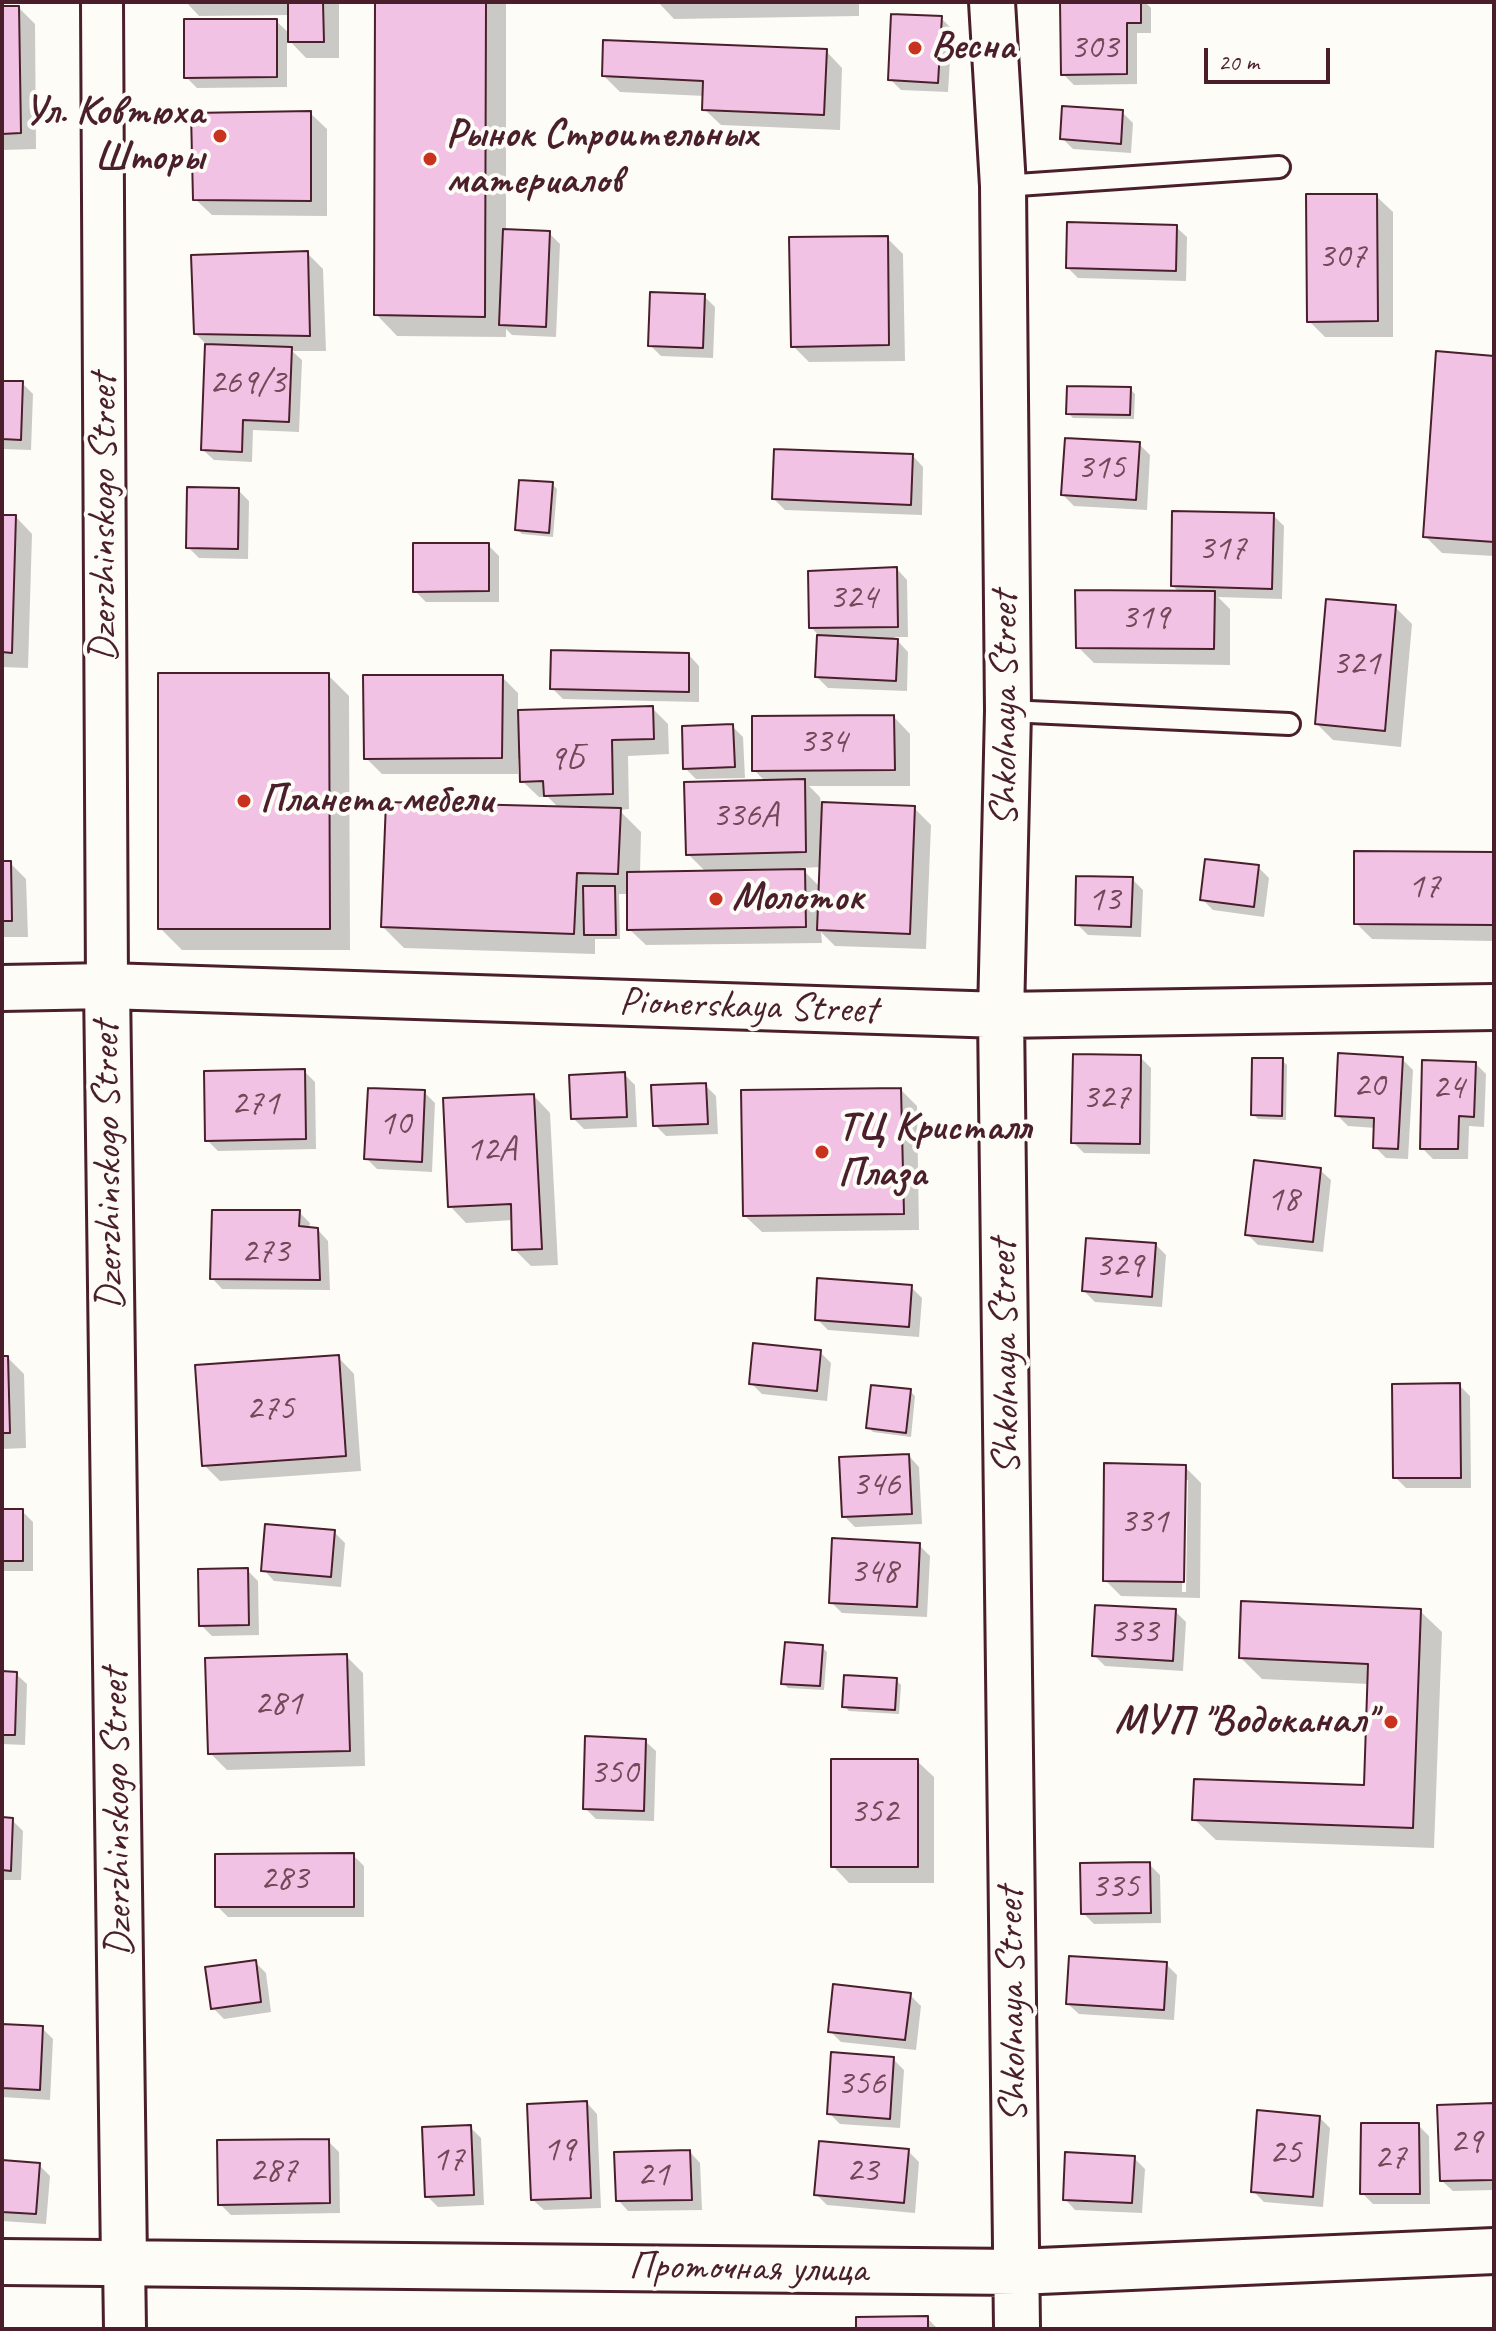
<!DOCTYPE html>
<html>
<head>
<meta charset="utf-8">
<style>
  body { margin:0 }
  #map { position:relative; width:1496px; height:2331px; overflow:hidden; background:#fdfcf7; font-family:Caveat,sans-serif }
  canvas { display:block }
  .frame { position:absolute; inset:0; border:4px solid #4a1f2b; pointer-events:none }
  .scale { position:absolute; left:1204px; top:48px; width:126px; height:36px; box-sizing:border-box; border:4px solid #4a1f2b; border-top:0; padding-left:10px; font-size:24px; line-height:28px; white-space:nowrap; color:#4a1f2b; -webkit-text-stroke:6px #fdfcf7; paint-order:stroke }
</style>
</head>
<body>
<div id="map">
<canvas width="1496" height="2331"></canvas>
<div class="frame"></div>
<div class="scale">20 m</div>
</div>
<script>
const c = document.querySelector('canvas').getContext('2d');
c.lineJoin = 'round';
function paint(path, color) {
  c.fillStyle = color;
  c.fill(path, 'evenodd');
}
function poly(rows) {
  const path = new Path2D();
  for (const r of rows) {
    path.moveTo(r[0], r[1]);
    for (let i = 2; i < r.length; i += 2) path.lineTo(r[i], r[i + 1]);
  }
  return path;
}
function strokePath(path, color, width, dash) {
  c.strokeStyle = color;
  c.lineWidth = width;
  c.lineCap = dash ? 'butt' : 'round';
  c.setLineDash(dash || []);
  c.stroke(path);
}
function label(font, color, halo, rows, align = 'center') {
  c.font = font + ' Caveat,sans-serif';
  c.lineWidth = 8;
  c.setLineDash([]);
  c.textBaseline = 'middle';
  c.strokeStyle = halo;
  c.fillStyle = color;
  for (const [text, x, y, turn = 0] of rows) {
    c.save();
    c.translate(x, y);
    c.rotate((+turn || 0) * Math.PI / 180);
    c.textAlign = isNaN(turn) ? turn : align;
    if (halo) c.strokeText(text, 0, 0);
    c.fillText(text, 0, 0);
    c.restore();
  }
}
paint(poly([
  [186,2,339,2,339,58,306,58,287,38,287,87,197,88,186,77,276,21,290,34,290,15,199,16],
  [377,2,506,2,506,231,549,233,560,244,556,337,512,335,506,329,506,337,397,336,376,314],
  [859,2,859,16,674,19,658,2],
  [1062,2,1145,2,1151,8,1151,33,1137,33,1137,84,1074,85,1063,74],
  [2,8,19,8,35,24,36,149,2,150],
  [941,18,952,29,948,92,901,90,890,79],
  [826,51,842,68,840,130,721,125,704,109,705,96,620,92,604,76],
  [1122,112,1133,123,1131,153,1073,149,1062,138],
  [310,113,327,129,327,216,212,215,195,199],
  [1376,196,1393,212,1393,337,1325,337,1309,321],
  [1176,227,1187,237,1186,281,1078,278,1068,268],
  [887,238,903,254,905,361,809,362,793,346],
  [307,253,323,269,326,351,292,351,302,360,299,432,253,430,252,462,214,460,203,450,207,345,196,334],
  [704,296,715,307,713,358,661,356,650,345],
  [1494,358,1494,556,1442,553,1425,536],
  [2,383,22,383,33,394,31,450,2,449],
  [1130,389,1135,394,1134,419,1073,418,1068,413],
  [1139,444,1150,455,1147,510,1074,506,1063,495],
  [913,456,923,467,922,515,785,510,774,499],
  [552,484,557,489,553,537,522,534,517,529],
  [238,490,249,501,248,559,199,558,188,547],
  [1273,515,1284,526,1282,599,1218,597,1230,609,1230,665,1094,663,1078,647,1180,593,1173,586],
  [2,517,16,517,32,534,28,668,2,667],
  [488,545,499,556,499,602,426,602,415,591],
  [897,569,907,580,908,637,894,637,908,652,907,691,828,688,817,677,819,636,811,627],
  [1395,607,1412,624,1401,747,1333,740,1317,724],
  [689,655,699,666,699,702,563,699,552,688],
  [328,675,349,696,350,950,182,950,160,928],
  [502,677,518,693,518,712,652,708,668,724,669,754,628,756,629,809,619,810,641,832,640,873,706,872,688,854,766,782,754,770,894,717,910,734,910,786,809,786,820,797,821,804,914,808,931,825,926,949,835,946,821,932,822,943,646,945,629,929,629,894,619,894,620,939,595,939,595,954,404,948,383,927,560,809,548,797,539,797,522,781,522,759,518,759,518,774,382,774,366,758],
  [821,867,820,887,801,868],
  [732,726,743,737,745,778,696,779,685,768],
  [1494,854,1494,941,1372,939,1356,923],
  [2,863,10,863,26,879,28,937,2,937],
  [1258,867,1269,878,1264,917,1213,910,1202,899],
  [1132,879,1143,890,1141,937,1088,935,1077,924],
  [1140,1057,1151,1068,1150,1154,1084,1153,1073,1142],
  [1402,1059,1413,1070,1408,1159,1386,1158,1375,1147,1376,1128,1348,1126,1337,1115],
  [1282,1060,1287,1065,1286,1120,1258,1119,1253,1114],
  [1475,1063,1486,1074,1484,1127,1469,1126,1468,1159,1433,1159,1422,1148],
  [304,1071,315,1082,316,1149,218,1151,207,1140],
  [624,1074,635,1085,637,1127,584,1129,573,1118],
  [705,1085,716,1096,718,1134,666,1136,655,1125],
  [901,1090,917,1106,919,1230,762,1232,745,1216],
  [424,1092,435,1103,432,1172,377,1169,366,1158],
  [534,1096,550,1113,558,1265,531,1266,514,1249,513,1220,466,1223,450,1206],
  [1320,1170,1331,1180,1323,1252,1258,1245,1247,1234],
  [299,1212,310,1223,309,1229,318,1230,328,1241,330,1290,222,1289,212,1278],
  [1155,1244,1166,1255,1162,1307,1095,1302,1084,1291],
  [911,1287,922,1298,919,1337,828,1330,817,1319],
  [820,1352,831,1363,827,1401,762,1394,751,1383],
  [338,1357,354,1374,361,1471,220,1481,204,1465],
  [2,1358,8,1358,24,1374,26,1448,2,1449],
  [1459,1385,1470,1396,1471,1488,1406,1488,1395,1477],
  [910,1391,915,1396,911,1437,873,1432,868,1427],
  [909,1456,919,1467,922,1524,855,1527,844,1516],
  [1185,1467,1201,1483,1200,1598,1121,1596,1105,1580],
  [1184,1480,1188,1480,1186,1592,1182,1592],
  [2,1511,22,1511,33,1522,33,1571,2,1571],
  [334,1532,345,1543,341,1587,274,1581,264,1570],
  [919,1545,930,1556,927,1617,842,1613,831,1602],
  [247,1570,258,1581,259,1635,212,1636,201,1625],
  [1175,1611,1186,1622,1183,1671,1105,1666,1094,1655],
  [1420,1611,1442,1632,1434,1848,1216,1840,1194,1819,1366,1787,1369,1684,1262,1679,1241,1658],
  [822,1647,827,1652,824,1690,788,1688,783,1683],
  [346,1656,363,1673,365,1766,227,1770,210,1753],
  [2,1673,16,1674,27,1684,25,1745,2,1744],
  [896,1680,901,1685,899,1714,849,1711,844,1706],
  [645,1741,656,1751,654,1821,596,1819,585,1808],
  [917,1761,934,1777,934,1883,849,1883,833,1866],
  [2,1819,12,1820,23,1831,21,1880,2,1880],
  [353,1855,364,1866,364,1917,228,1917,217,1906],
  [1149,1864,1160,1875,1161,1923,1094,1924,1083,1913],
  [255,1962,266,1973,271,2012,224,2019,213,2008],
  [1166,1964,1177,1975,1174,2020,1079,2014,1068,2004],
  [910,1995,921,2006,916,2050,841,2042,830,2031],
  [2,2026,42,2028,53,2039,50,2100,2,2097],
  [893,2059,904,2070,900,2128,840,2124,829,2113],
  [587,2103,597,2114,601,2208,544,2210,533,2200],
  [1494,2105,1494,2190,1453,2191,1442,2181],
  [1319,2117,1330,2128,1323,2207,1264,2202,1253,2191],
  [1418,2125,1429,2136,1430,2204,1373,2204,1362,2193],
  [470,2127,481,2138,484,2205,438,2207,427,2196],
  [328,2141,339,2152,340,2213,231,2215,220,2204],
  [908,2151,919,2162,915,2213,827,2205,816,2194],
  [690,2152,700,2163,702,2210,628,2211,618,2200],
  [1134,2158,1145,2169,1142,2213,1075,2210,1065,2199],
  [2,2162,39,2165,50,2176,46,2224,2,2221],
  [927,2318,938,2329,858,2329]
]), '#0003');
const building = poly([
  [288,2,323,2,324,42,288,42,288,2],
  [375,2,486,2,485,317,374,315,375,2],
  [1060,2,1141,2,1141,23,1127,23,1127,74,1061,75,1060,2],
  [2,6,19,6,21,133,2,134,2,6],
  [891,14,942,16,938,83,888,80,891,14],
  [184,19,277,19,277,77,184,78,184,19],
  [603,40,827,49,824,115,702,110,703,81,602,76,603,40],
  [1062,106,1123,110,1121,144,1060,139,1062,106],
  [311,111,311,201,193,200,191,113,311,111],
  [1306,194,1377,194,1378,321,1307,322,1306,194],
  [1067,222,1177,225,1176,271,1066,268,1067,222],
  [503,229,550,231,546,327,499,325,503,229],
  [888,236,889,345,791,347,789,237,888,236],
  [308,251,310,336,194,334,191,255,308,251],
  [650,292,705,294,703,348,648,346,650,292],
  [205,344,292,347,289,422,243,420,242,452,201,450,205,344],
  [1436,351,1494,356,1494,542,1423,537,1436,351],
  [2,381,23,381,21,440,2,439,2,381],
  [1067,386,1131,387,1130,415,1066,414,1067,386],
  [1065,438,1140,442,1136,500,1061,495,1065,438],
  [774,449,913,454,911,505,772,499,774,449],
  [519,480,553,482,549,533,515,530,519,480],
  [187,487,239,488,238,549,186,548,187,487],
  [1172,511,1274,513,1272,589,1171,586,1172,511],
  [2,515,16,515,12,653,2,652,2,515],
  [413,543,489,543,489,591,413,592,413,543],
  [897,567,898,627,809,628,808,571,897,567],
  [1075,590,1215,591,1214,649,1076,648,1075,590],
  [1326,599,1396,605,1385,731,1315,724,1326,599],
  [817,635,898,639,896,681,815,677,817,635],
  [551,650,689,653,689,692,550,689,551,650],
  [158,673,329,673,330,929,158,929,158,673],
  [363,675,503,675,502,758,364,759,363,675],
  [653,706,654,739,612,740,613,794,544,796,543,781,520,782,518,710,653,706],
  [894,715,895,770,752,771,752,716,894,715],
  [733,724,735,767,683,769,682,726,733,724],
  [805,779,806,852,686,855,684,782,805,779],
  [386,802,621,808,618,874,577,873,574,934,381,927,386,802],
  [822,802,915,806,910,934,817,930,822,802],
  [1354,851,1494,852,1494,925,1354,924,1354,851],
  [1205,859,1259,865,1254,907,1200,900,1205,859],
  [2,861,11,861,12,921,2,921,2,861],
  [805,869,806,927,627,930,627,872,805,869],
  [1076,876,1133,877,1131,927,1075,925,1076,876],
  [583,886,615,886,616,935,584,935,583,886],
  [1338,1053,1403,1057,1398,1149,1373,1148,1374,1118,1335,1116,1338,1053],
  [1073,1054,1141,1055,1140,1144,1071,1143,1073,1054],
  [1252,1058,1283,1058,1282,1116,1251,1115,1252,1058],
  [1422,1060,1476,1062,1474,1117,1459,1116,1458,1149,1420,1149,1422,1060],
  [305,1069,306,1139,205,1141,204,1071,305,1069],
  [625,1072,627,1117,571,1119,569,1075,625,1072],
  [706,1083,708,1124,653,1126,651,1085,706,1083],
  [368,1088,425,1090,422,1162,364,1159,368,1088],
  [901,1088,904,1214,743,1216,741,1090,901,1088],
  [534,1094,542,1249,512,1250,511,1204,448,1207,443,1098,534,1094],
  [1254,1160,1321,1168,1313,1242,1245,1235,1254,1160],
  [212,1210,300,1210,299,1226,318,1228,320,1280,210,1279,212,1210],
  [1086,1238,1156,1243,1152,1297,1082,1291,1086,1238],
  [817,1278,912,1285,909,1327,815,1320,817,1278],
  [753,1343,821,1350,817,1391,749,1384,753,1343],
  [339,1355,346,1456,202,1466,195,1365,339,1355],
  [2,1356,8,1356,10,1433,2,1433,2,1356],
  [1460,1383,1461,1478,1393,1478,1392,1384,1460,1383],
  [871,1385,911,1389,906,1433,866,1428,871,1385],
  [909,1454,912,1514,842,1517,839,1457,909,1454],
  [1104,1463,1186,1465,1184,1582,1103,1581,1104,1463],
  [2,1509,23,1509,23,1561,2,1561,2,1509],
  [265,1524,335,1530,331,1577,261,1571,265,1524],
  [832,1538,920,1543,917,1607,829,1603,832,1538],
  [248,1568,249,1625,199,1626,198,1569,248,1568],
  [1241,1601,1421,1609,1413,1828,1192,1820,1194,1779,1364,1785,1368,1664,1239,1658,1241,1601],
  [1095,1605,1176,1609,1173,1661,1092,1656,1095,1605],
  [785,1642,823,1645,820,1686,781,1684,785,1642],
  [347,1654,350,1751,208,1754,205,1658,347,1654],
  [2,1671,17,1672,15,1735,2,1735,2,1671],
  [844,1675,897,1678,895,1710,842,1707,844,1675],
  [585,1736,646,1739,644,1811,583,1809,585,1736],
  [831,1759,918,1759,918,1867,831,1867,831,1759],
  [2,1817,13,1818,11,1871,2,1870,2,1817],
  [354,1853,354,1907,215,1907,215,1854,354,1853],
  [1150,1862,1151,1913,1081,1914,1080,1863,1150,1862],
  [1069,1956,1167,1962,1164,2010,1066,2004,1069,1956],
  [256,1960,261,2002,211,2009,205,1967,256,1960],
  [833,1984,911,1993,905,2040,828,2032,833,1984],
  [2,2024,43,2026,40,2090,2,2088,2,2024],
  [831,2052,894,2057,890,2119,827,2114,831,2052],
  [587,2101,591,2198,531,2200,527,2104,587,2101],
  [1494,2103,1494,2180,1440,2181,1437,2105,1494,2103],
  [1257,2110,1320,2116,1313,2197,1251,2192,1257,2110],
  [1361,2123,1419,2123,1420,2194,1360,2194,1361,2123],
  [471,2125,474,2195,425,2197,422,2127,471,2125],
  [329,2139,330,2203,218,2205,217,2140,329,2139],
  [819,2141,909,2149,904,2203,814,2195,819,2141],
  [690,2150,692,2200,616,2201,614,2152,690,2150],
  [1065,2152,1135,2156,1132,2203,1063,2200,1065,2152],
  [2,2160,40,2163,36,2214,2,2212,2,2160],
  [928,2316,928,2329,856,2329,856,2317,928,2316]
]);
paint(building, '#f2c2e4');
strokePath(building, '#4a1f2b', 2);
const service = poly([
  [1003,186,1279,167],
  [1008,711,1289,724]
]);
const minor = poly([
  [102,2,107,986],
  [124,2262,125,2329]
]);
const tertiary = poly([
  [992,2,1003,186,1008,711,1001,1015,1017,2329],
  [107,986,124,2262],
  [2,988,107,986,1001,1015,1494,1007],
  [2,2262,1017,2272,1494,2251]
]);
strokePath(service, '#4a1f2b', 26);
strokePath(minor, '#4a1f2b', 46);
strokePath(tertiary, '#4a1f2b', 50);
strokePath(service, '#fdfcf7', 20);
strokePath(minor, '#fdfcf7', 40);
strokePath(tertiary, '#fdfcf7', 44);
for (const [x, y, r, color] of [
  [915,48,8,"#c8321e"],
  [220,136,8,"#c8321e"],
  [430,159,8,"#c8321e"],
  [244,801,8,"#c8321e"],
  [716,899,8,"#c8321e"],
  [822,1152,8,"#c8321e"],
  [1391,1722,8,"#c8321e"]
]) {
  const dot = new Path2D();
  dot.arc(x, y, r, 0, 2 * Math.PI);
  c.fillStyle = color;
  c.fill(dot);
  strokePath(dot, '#fdfcf7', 3);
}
label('36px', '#744859', null, [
  ["303",1094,49],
  ["307",1342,258],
  ["269/3",247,384],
  ["315",1101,469],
  ["317",1222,550],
  ["324",853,599],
  ["319",1145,619],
  ["321",1356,665],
  ["334",823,743],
  ["9Б",566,760],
  ["336А",745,817],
  ["17",1424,888],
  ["13",1104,901],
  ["20",1369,1087],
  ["24",1448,1089],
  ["327",1106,1099],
  ["271",255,1105],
  ["10",395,1125],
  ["12А",491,1151],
  ["18",1283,1201],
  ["273",265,1253],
  ["329",1119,1267],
  ["275",270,1410],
  ["346",876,1486],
  ["331",1144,1523],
  ["348",874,1573],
  ["333",1134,1633],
  ["281",278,1705],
  ["350",614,1774],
  ["352",874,1813],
  ["283",284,1880],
  ["335",1115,1888],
  ["356",861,2085],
  ["29",1466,2143],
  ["19",559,2151],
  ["25",1285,2154],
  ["27",1390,2159],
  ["17",448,2161],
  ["287",273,2172],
  ["23",862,2172],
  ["21",653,2176]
]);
label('bold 40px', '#4a1f2b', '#fdfcf7', [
  ["Весна",931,48],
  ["Ул. Ковтюха",204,113,"right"],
  ["Шторы",204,159,"right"],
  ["Рынок Строительных",446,136],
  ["материалов",446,182],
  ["Планета мебели",260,801],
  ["Молоток",732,899],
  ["ТЦ Кристалл",838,1129],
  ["Плаза",838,1175],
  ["МУП \"Водоканал\"",1375,1722,"right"]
], 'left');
label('40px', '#4a1f2b', '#fdfcf7', [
  ["Dzerzhinskogo Street",105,518,-90],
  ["Shkolnaya Street",1006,709,-90],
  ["Pionerskaya Street",748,1007,2],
  ["Dzerzhinskogo Street",109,1166,-91],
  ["Shkolnaya Street",1006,1357,-91],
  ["Dzerzhinskogo Street",118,1813,-91],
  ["Shkolnaya Street",1013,2005,-91],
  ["Проточная улица",748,2269,1]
]);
</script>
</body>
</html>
